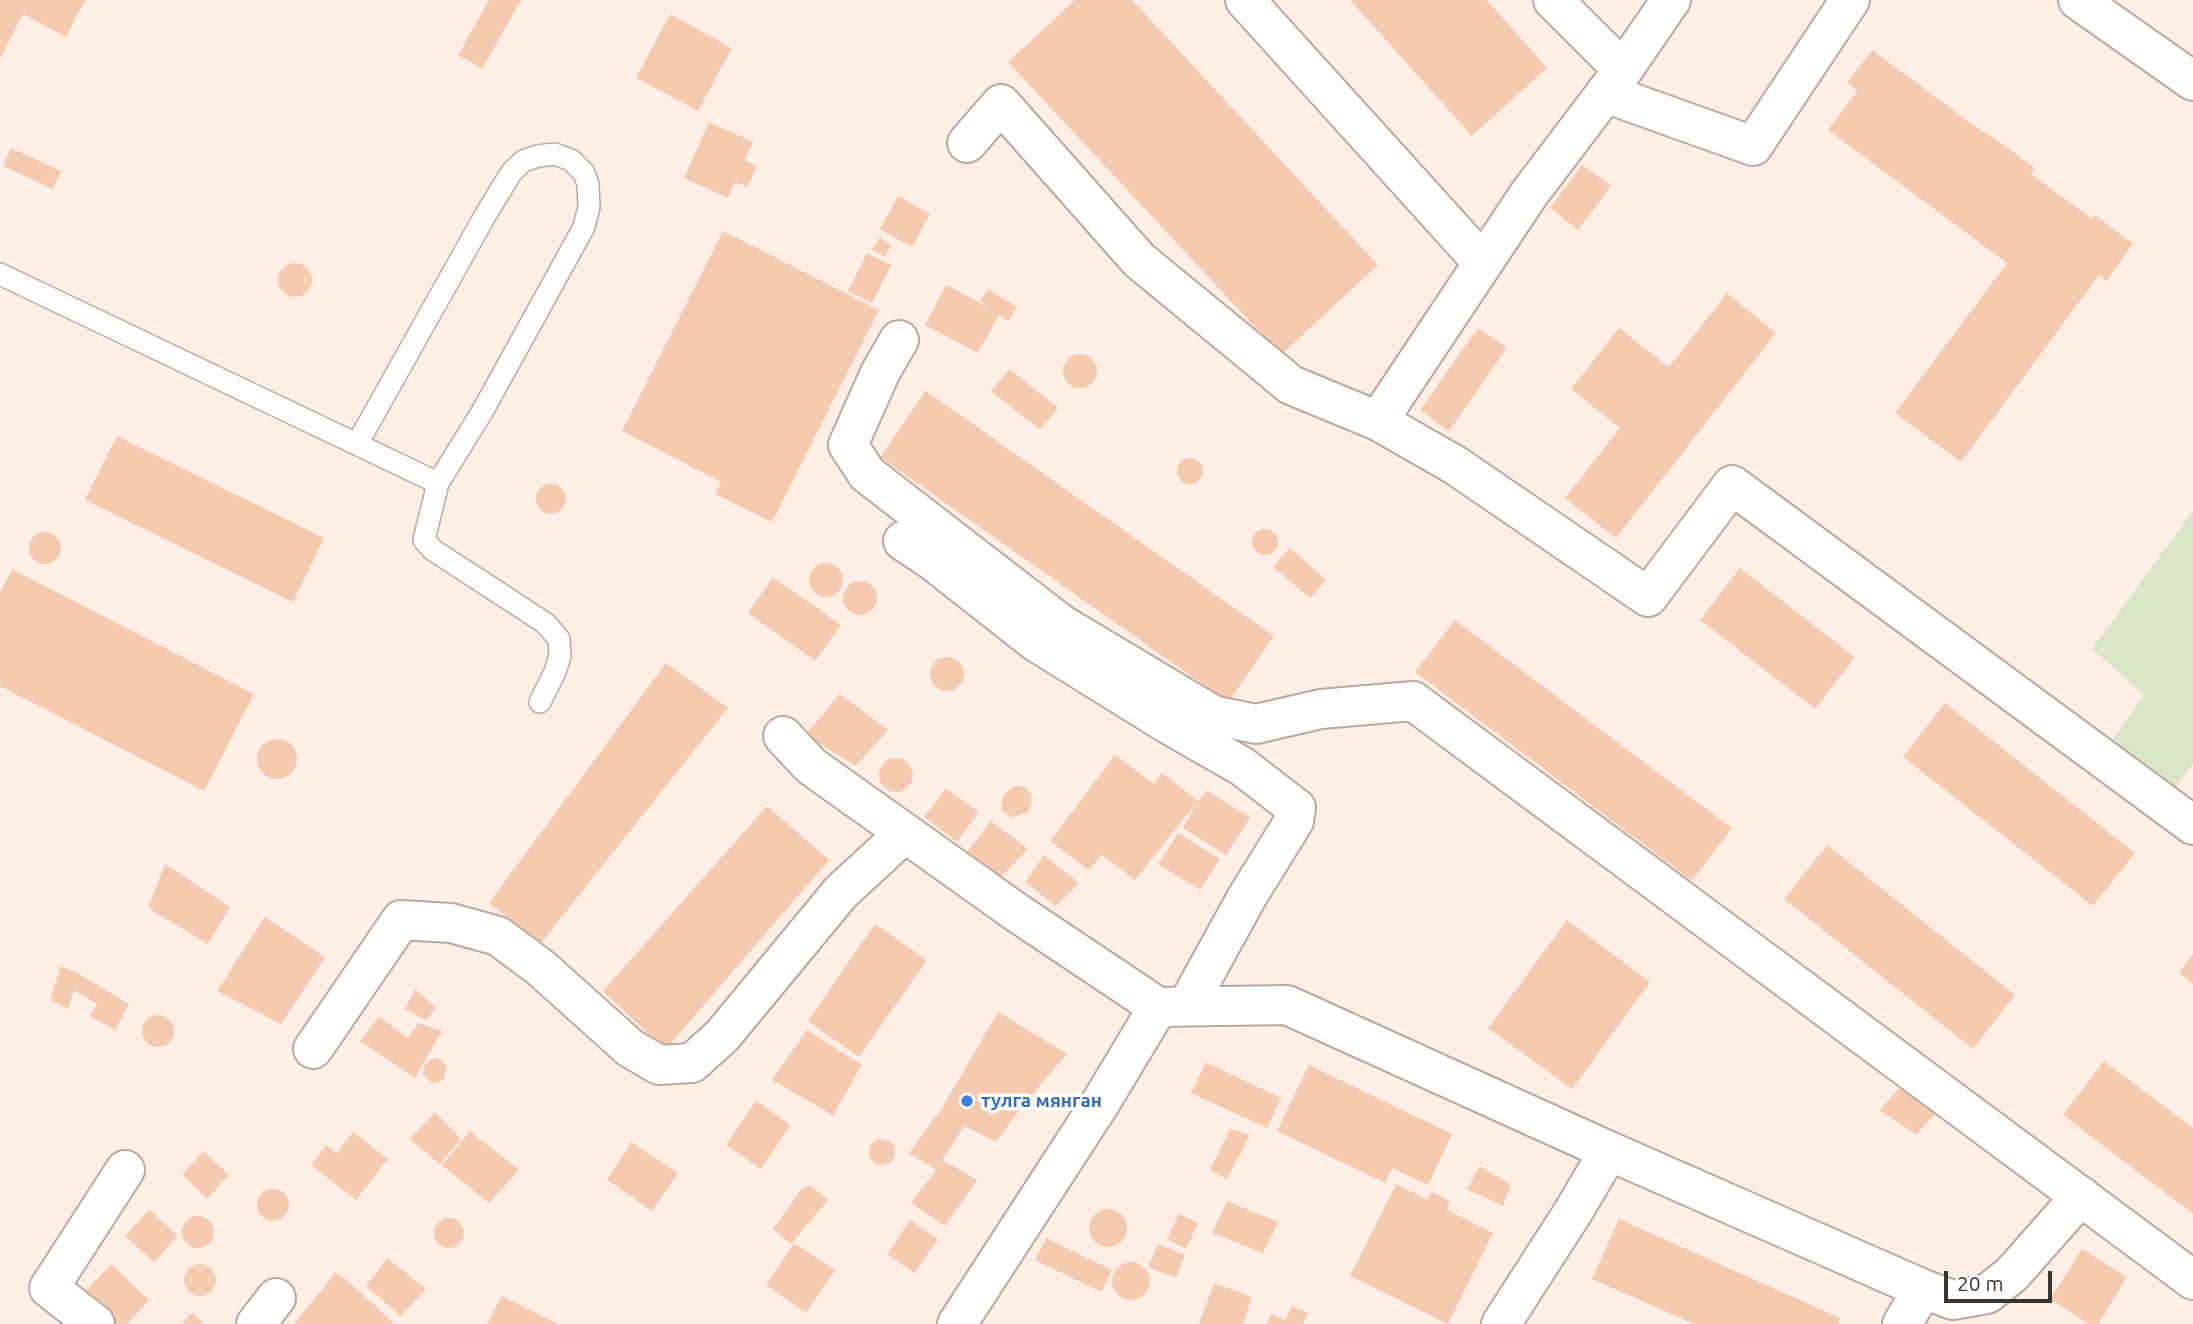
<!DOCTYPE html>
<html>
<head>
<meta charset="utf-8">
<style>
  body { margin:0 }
  #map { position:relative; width:2193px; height:1324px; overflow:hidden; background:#feeee5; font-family:Ubuntu,sans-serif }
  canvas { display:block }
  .scale { position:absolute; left:1944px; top:1271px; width:108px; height:32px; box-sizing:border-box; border:4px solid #3b342f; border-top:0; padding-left:9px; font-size:21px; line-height:24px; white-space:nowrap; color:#3b342f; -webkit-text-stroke:5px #fff; paint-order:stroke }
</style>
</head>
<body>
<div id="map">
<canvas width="2193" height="1324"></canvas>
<div class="scale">20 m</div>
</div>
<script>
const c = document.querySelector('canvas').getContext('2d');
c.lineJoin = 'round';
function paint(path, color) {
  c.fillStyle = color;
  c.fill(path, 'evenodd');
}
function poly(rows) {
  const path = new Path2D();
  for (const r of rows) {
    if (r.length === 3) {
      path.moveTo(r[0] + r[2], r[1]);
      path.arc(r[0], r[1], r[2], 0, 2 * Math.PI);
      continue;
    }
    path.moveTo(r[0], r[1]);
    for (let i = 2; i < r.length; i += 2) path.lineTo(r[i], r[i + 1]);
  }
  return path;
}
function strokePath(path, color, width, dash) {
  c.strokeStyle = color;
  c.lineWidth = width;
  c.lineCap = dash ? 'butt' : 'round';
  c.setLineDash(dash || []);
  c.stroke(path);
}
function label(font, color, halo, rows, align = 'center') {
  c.font = font + ' Ubuntu,sans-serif';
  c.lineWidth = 7;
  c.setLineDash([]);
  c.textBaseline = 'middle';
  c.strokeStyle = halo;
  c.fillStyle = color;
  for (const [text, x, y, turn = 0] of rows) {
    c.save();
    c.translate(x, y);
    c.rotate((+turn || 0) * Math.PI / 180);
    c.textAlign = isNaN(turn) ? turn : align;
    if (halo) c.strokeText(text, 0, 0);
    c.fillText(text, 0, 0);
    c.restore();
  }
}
paint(poly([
  [2193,511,2193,763,2164,804,2101,756,2144,695,2092,649]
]), '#dae5c7');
paint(poly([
  [0,0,85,0,66,37,23,14,0,59],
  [489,0,521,0,482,69,458,55],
  [1075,0,1132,0,1378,265,1281,355,1008,62],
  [1350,0,1487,0,1547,68,1472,136],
  [670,14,732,48,698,111,636,78],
  [1872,50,1983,132,1984,131,2035,168,2031,174,2092,219,2095,215,2133,244,2106,281,2099,275,1961,462,1895,413,2007,263,1828,130,1858,90,1847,83],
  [709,122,753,142,745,160,757,166,748,187,735,182,728,198,684,178],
  [11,148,61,171,53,189,3,166],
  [1582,165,1611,186,1578,230,1550,208],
  [898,196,930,214,912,247,880,229],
  [723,231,879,310,772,522,715,494,721,482,622,431],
  [880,237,891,245,885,257,872,249],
  [867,253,891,265,872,303,848,291],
  [295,280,17],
  [946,285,990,308,980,301,988,289,1017,307,1008,321,999,315,978,353,925,325],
  [1727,293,1776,333,1616,538,1565,498,1620,428,1571,389,1619,328,1669,367],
  [1478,328,1507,348,1449,431,1420,410],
  [1080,371,17],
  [1010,369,1058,408,1040,430,991,391],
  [926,391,1274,636,1228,702,880,457],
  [117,436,324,538,293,602,85,500],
  [1190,471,13],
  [551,499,15],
  [1265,542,13],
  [45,548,16],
  [1290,548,1326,580,1310,598,1273,567],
  [826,580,17],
  [1740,568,1855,657,1815,709,1700,620],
  [12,569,254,694,204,791,0,686,0,593],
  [773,577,841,625,815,661,748,613],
  [860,598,17],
  [1455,620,1732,828,1692,881,1415,672],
  [947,674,17],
  [666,663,728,708,541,943,489,903],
  [840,694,888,730,856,766,805,735],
  [1945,703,2135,853,2093,906,1903,757],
  [277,759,20],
  [1115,755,1154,784,1162,773,1198,801,1135,880,1102,855,1089,870,1050,841],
  [896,775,17],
  [1017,786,1024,787,1029,791,1032,796,1031,806,1028,812,1013,818,1002,811,1002,799,1005,793],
  [946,788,979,812,957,842,924,817],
  [1207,791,1250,817,1226,855,1183,828,1198,801],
  [767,806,829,860,665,1050,603,991],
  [991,821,1028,849,996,882,963,857],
  [1178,833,1220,859,1200,890,1158,864],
  [1827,845,2015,995,1973,1049,1784,899],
  [1044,855,1079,883,1056,906,1025,882],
  [165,864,230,907,208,944,148,908],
  [265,917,325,957,281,1024,217,991],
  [1567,920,1650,982,1572,1089,1488,1028],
  [875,924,927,960,859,1057,808,1021],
  [2193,954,2193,984,2179,973],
  [61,966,79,974,129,1004,115,1030,90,1016,97,1004,74,990,68,1009,50,1000],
  [415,989,436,1008,426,1020,405,1009],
  [998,1012,1067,1054,1024,1104,996,1142,964,1126,942,1160,977,1180,945,1226,911,1203,936,1170,909,1153,942,1108],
  [158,1031,16],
  [379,1017,408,1038,419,1023,442,1031,415,1078,360,1041],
  [807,1030,862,1065,833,1115,772,1080],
  [437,1058,447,1065,444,1079,434,1084,423,1076,424,1066,430,1060],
  [2104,1061,2193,1128,2193,1214,2063,1115],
  [1206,1062,1281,1098,1267,1128,1191,1093],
  [1309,1065,1452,1134,1428,1185,1392,1168,1385,1183,1277,1131],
  [1902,1085,1937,1111,1916,1135,1880,1110],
  [756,1101,791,1125,761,1169,726,1145],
  [435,1112,461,1139,440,1164,410,1139],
  [1230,1129,1250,1135,1227,1179,1210,1170],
  [470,1131,519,1170,489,1203,442,1165],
  [353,1132,388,1159,356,1200,311,1165,326,1145,337,1153],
  [882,1152,13],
  [631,1142,678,1173,652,1211,607,1180],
  [203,1151,229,1175,207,1199,182,1175],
  [1480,1166,1511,1185,1503,1206,1467,1189],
  [1396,1184,1428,1200,1432,1192,1450,1201,1446,1209,1493,1233,1448,1324,1350,1276],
  [810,1185,828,1200,791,1244,773,1229,802,1189],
  [273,1205,16],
  [1227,1201,1278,1222,1263,1253,1212,1233],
  [1108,1228,19],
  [149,1209,178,1236,154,1262,125,1236],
  [1179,1214,1198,1223,1186,1249,1167,1239],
  [198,1232,16],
  [449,1233,15],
  [1619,1219,1840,1318,1838,1324,1694,1324,1592,1279],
  [910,1220,938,1239,914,1273,887,1254],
  [1046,1238,1112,1270,1101,1292,1035,1260],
  [794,1243,835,1270,806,1313,766,1285],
  [1158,1244,1185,1255,1176,1278,1148,1267],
  [2082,1249,2127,1277,2098,1324,2089,1324,2050,1299],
  [387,1258,426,1289,401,1316,366,1286],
  [1131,1281,19],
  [111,1264,149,1300,127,1324,111,1324,81,1296],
  [200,1280,16],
  [336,1272,360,1292,395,1324,294,1324],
  [1214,1283,1252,1297,1243,1324,1199,1324],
  [502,1296,558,1324,487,1324],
  [1292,1306,1308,1313,1303,1324,1267,1324,1271,1313,1285,1320],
  [193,1312,204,1324,181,1324]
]), '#f4cab1');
const service = poly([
  [0,274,438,483],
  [357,444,486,214,511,173,523,161,538,156,555,154,571,160,584,173,588,184,589,207,584,227,482,412,438,483,424,540,433,550,545,623,559,639,560,656,555,672,540,702]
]);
const minor = poly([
  [1245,0,1483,263],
  [1553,0,1623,70],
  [2078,0,2193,81],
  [1605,93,1753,146,1850,0],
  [967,143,1001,104,1139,260,1291,385,1378,421,1529,194,1623,70,1671,0],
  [899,340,880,373,848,445,867,474,1061,624,1213,715,1256,724,1321,709,1413,701,2193,1280],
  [1378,421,1455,465,1648,597,1732,485,2193,825],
  [903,541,933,561,1036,642,1168,724,1243,767,1296,808,1294,821,1247,897,1187,1006],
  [783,736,811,766,1016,912,1158,1007],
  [313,1049,401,920,451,923,498,936,541,968,630,1048,659,1065,692,1063,722,1036,841,892,905,833],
  [1609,1151,1923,1289,1902,1324],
  [1923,1289,1953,1300,1987,1294,2012,1274,2081,1196],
  [95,1324,49,1288,125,1170],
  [256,1324,276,1298],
  [957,1324,1101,1102,1158,1007,1287,1005,1609,1151,1573,1212,1501,1324]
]);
strokePath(service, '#baa89d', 24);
strokePath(minor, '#baa89d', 42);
strokePath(service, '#fff', 21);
strokePath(minor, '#fff', 38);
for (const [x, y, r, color] of [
  [967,1101,7,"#3f7fe0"]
]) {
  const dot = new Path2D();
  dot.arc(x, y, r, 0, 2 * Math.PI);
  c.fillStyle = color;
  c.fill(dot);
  strokePath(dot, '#fff', 2.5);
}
label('bold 19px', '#366cbe', '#fff', [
  ["тулга мянган",981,1101]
], 'left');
</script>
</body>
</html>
